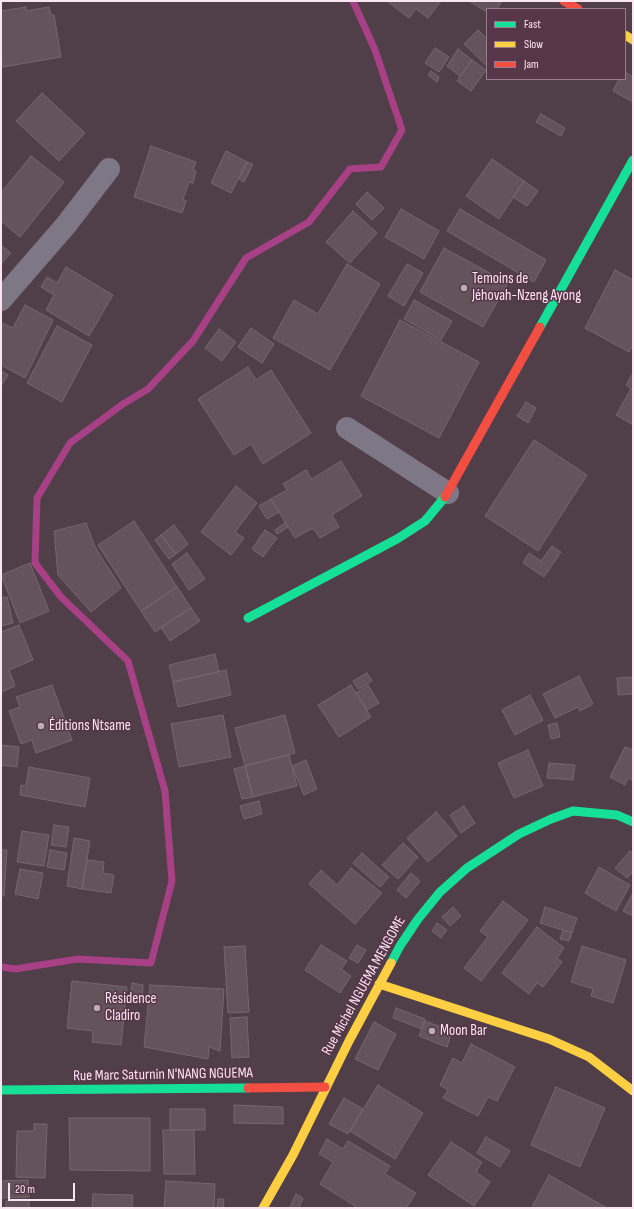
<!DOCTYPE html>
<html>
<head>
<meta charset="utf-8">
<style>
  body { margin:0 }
  #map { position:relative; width:634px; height:1209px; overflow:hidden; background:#503e49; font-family:"Sofia Sans Condensed",sans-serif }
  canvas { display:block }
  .frame { position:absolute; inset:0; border:2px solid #fbe5f1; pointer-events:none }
  .legend { position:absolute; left:486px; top:8px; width:140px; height:72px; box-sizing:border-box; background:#58364a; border:1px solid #997c8d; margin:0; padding:5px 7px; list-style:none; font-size:12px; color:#fbe5f1 }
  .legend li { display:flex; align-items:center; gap:8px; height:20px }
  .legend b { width:20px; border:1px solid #997c8d }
  .scale { position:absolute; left:8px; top:1183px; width:67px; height:18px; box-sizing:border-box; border:2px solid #fbe5f1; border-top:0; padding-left:5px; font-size:12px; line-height:14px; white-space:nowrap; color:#fbe5f1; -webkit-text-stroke:3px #58364a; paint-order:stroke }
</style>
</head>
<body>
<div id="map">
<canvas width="634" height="1209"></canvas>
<div class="frame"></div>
<ul class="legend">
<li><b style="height:5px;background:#16e098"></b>Fast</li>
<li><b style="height:5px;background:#ffcf43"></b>Slow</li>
<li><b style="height:5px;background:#f24e42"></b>Jam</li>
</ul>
<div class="scale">20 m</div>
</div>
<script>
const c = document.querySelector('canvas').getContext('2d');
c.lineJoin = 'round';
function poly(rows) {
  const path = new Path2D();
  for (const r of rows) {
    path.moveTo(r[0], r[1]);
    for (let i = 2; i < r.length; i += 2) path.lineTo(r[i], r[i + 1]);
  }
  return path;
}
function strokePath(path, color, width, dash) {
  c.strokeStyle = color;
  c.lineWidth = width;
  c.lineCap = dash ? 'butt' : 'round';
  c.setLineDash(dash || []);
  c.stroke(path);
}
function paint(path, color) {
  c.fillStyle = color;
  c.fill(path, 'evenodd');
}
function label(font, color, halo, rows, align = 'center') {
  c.font = font + ' "Sofia Sans Condensed",sans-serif';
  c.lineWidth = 3;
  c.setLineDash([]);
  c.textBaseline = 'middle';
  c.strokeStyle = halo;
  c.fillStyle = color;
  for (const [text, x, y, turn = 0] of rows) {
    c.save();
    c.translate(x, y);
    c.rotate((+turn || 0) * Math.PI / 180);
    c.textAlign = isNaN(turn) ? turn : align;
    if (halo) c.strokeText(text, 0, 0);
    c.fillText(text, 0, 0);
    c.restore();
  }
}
strokePath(poly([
  [1,967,15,969,78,959,151,963,172,881,165,791,128,661,61,597,35,563,37,498,70,443,123,404,148,389,193,341,246,258,309,222,350,169,381,167,402,130,375,50,353,1]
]), '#a74084', 7);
const building = poly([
  [387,1,441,1,428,18,416,9,409,18,387,1],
  [469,1,502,1,497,9,487,9,487,12,469,1],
  [26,7,26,11,49,7,51,15,54,15,61,57,3,67,1,56,1,11,26,7],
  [478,30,487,39,487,66,464,44,478,30],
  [435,48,449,57,439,72,425,63,435,48],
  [458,49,472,60,460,76,447,66,458,49],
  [472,60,486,70,471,91,457,81,472,60],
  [431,71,439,77,437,82,428,75,431,71],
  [625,72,633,77,633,102,613,91,619,79,625,79,625,72],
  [42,93,85,133,59,161,16,121,42,93],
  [541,114,565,128,561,136,536,122,541,114],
  [151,146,196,162,193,170,196,171,193,183,189,182,183,199,186,201,182,213,134,197,151,146],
  [226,151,247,162,231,193,211,183,226,151],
  [31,156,64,182,20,237,1,221,1,193,31,156],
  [492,159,524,181,499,219,466,196,492,159],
  [247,162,253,164,244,182,239,179,247,162],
  [524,181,538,191,527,206,513,197,524,181],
  [367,192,384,208,372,220,356,204,367,192],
  [401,209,439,231,424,259,385,237,401,209],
  [460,209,546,260,534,282,447,231,460,209],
  [353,211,377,233,350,263,326,242,353,211],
  [1,245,11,253,1,264,1,245],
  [444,248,508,283,483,327,420,292,444,248],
  [347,264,380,284,330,370,273,338,294,300,318,314,347,264],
  [407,264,423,273,404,306,388,296,407,264],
  [66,267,113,295,89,336,46,310,54,295,41,287,47,277,57,283,66,267],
  [615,270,633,280,633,345,629,352,585,328,615,270],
  [414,300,452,321,441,340,404,319,414,300],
  [25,305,53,320,25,378,1,365,1,325,2,323,13,328,25,305],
  [400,320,479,362,439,438,361,396,400,320],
  [57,326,92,345,62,402,27,383,57,326],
  [251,328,274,344,262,363,238,347,251,328],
  [219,329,236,342,222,361,205,348,219,329],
  [248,367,256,380,271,370,311,433,263,464,251,444,234,455,198,399,248,367],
  [1,371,8,375,1,386,1,371],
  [633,373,633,390,626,385,633,373],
  [631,389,633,390,633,425,616,415,631,389],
  [526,402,536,408,528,423,517,416,526,402],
  [534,440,587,475,538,551,485,516,534,440],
  [341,461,362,496,332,515,339,527,320,538,313,528,295,538,271,499,287,490,283,484,306,470,312,479,341,461],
  [236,486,257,503,235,532,244,538,231,555,201,532,236,486],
  [271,499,279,512,267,519,259,506,271,499],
  [134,521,177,587,141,611,98,545,134,521],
  [86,523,95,547,121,588,91,612,58,575,54,531,86,523],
  [285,523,288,527,277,534,275,530,285,523],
  [174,525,188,544,176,554,161,535,174,525],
  [265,530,277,538,263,557,252,549,265,530],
  [161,535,176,554,169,559,155,540,161,535],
  [552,546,561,552,544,577,523,563,529,553,541,561,552,546],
  [187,553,205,579,189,590,172,564,187,553],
  [30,563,49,611,20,623,1,575,30,563],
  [177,587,191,608,155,632,141,611,177,587],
  [7,597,13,623,1,626,1,598,7,597],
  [191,608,200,621,170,641,161,627,191,608],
  [19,625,33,660,9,670,15,686,1,692,1,632,19,625],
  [215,654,219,672,173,682,169,665,215,654],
  [226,670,231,695,178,707,173,682,226,670],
  [367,673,372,681,358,689,353,681,367,673],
  [579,676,593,704,580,711,578,707,555,718,543,694,579,676],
  [633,677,633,694,618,695,617,678,633,677],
  [52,685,72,740,36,753,32,740,21,744,9,711,20,707,16,697,52,685],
  [351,685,371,717,339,737,318,705,351,685],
  [368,685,379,703,367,710,356,693,368,685],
  [530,695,543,720,515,735,502,710,530,695],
  [223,715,231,757,179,767,171,724,223,715],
  [285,715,295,753,245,766,235,728,285,715],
  [557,723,560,737,551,739,548,725,557,723],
  [1,745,19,747,17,767,1,765,1,745],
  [625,747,633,750,633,781,628,778,625,785,610,777,625,747],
  [528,750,543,786,514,798,498,763,528,750],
  [289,755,297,786,253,797,245,766,289,755],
  [306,760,317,789,304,795,292,766,306,760],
  [549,763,575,765,573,780,547,778,549,763],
  [245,766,253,797,242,799,234,769,245,766],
  [29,767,90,778,85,807,20,795,21,785,26,786,29,767],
  [259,801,262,814,244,819,240,806,259,801],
  [464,806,475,823,461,833,450,815,464,806],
  [436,812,457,836,428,862,407,838,436,812],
  [54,825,69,827,66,847,51,845,54,825],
  [22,831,49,835,44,866,17,862,22,831],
  [74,838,90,841,82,889,67,886,74,838],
  [403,843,418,857,398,879,382,865,403,843],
  [1,850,7,850,4,896,1,896,1,850],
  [50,850,67,853,64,870,47,867,50,850],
  [630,851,633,854,633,872,627,878,615,868,630,851],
  [362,853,389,877,380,887,353,863,362,853],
  [87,860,104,862,103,873,114,875,111,893,82,889,87,860],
  [599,867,630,885,616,911,585,893,599,867],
  [351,868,382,893,355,924,309,884,321,870,337,885,351,868],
  [20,869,43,873,38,899,15,894,20,869],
  [411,873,420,881,406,898,397,890,411,873],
  [633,893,633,916,623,911,633,893],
  [503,901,528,920,481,981,464,968,488,937,480,931,503,901],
  [453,907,461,916,450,926,442,917,453,907],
  [545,907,577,918,572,933,540,923,545,907],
  [437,923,447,930,441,938,432,931,437,923],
  [537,927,564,948,557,958,562,962,543,987,537,983,529,994,502,973,537,927],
  [563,930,572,933,569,941,560,939,563,930],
  [321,945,347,961,341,969,351,976,340,993,305,970,321,945],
  [357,945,366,950,358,963,349,958,357,945],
  [245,946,249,1012,228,1013,224,947,245,946],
  [582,946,626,960,613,1003,591,996,593,989,571,982,582,946],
  [72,981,127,987,121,1045,92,1042,93,1031,67,1028,72,981],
  [132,983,143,985,142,1004,130,1002,132,983],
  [150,985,224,989,220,1051,209,1047,208,1059,144,1047,150,985],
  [396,1008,425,1019,422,1029,393,1018,396,1008],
  [247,1017,249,1057,232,1058,230,1018,247,1017],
  [425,1021,452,1031,447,1047,419,1036,425,1021],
  [374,1022,396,1034,378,1070,355,1059,374,1022],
  [471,1044,515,1067,497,1101,488,1097,478,1116,443,1098,448,1090,440,1085,453,1058,462,1063,471,1044],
  [378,1085,423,1113,395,1159,350,1131,378,1085],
  [556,1087,605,1108,580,1167,531,1145,556,1087],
  [344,1098,363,1109,348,1134,329,1124,344,1098],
  [234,1105,283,1107,283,1124,234,1123,234,1105],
  [170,1109,205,1109,205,1130,170,1130,170,1109],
  [69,1118,150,1118,150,1171,70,1170,69,1118],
  [34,1124,47,1124,45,1178,16,1177,17,1131,34,1131,34,1124],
  [163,1130,194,1130,195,1174,164,1174,163,1130],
  [486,1137,510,1151,500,1167,477,1153,486,1137],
  [327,1139,343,1149,348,1141,390,1166,385,1174,416,1193,406,1208,358,1208,320,1184,333,1162,319,1154,327,1139],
  [451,1142,482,1162,476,1172,490,1182,474,1206,428,1175,451,1142],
  [549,1175,607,1208,533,1208,532,1207,549,1175],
  [28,1180,29,1197,1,1198,1,1181,28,1180],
  [166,1181,215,1184,214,1208,164,1208,166,1181],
  [93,1194,133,1195,132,1208,92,1208,93,1194],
  [296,1194,303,1198,299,1208,290,1207,296,1194],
  [218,1199,224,1199,223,1208,217,1208,218,1199],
  [29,1200,29,1208,6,1208,6,1201,29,1200]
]);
paint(building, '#64535a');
strokePath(building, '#76666d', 1);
strokePath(poly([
  [1,300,66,225,109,169],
  [347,428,448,493]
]), '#7e7785', 22);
strokePath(poly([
  [540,327,633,160],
  [248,618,397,539,425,521,445,497],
  [391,963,400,946,418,919,440,892,467,868,519,834,551,819,573,811,617,815,633,822],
  [1,1090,248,1088]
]), '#16e098', 9);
strokePath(poly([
  [625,35,633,40],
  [379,984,549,1039,589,1057,633,1091],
  [263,1208,293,1155,349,1041,391,963]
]), '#ffcf43', 9);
strokePath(poly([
  [564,1,578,9],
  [445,497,540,327],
  [248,1088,325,1087]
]), '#f24e42', 9);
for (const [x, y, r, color] of [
  [464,288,4,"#bfabb6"],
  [41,726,4,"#bfabb6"],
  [97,1008,4,"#bfabb6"],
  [432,1031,4,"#bfabb6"]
]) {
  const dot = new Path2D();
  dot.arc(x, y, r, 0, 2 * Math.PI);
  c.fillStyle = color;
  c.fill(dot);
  strokePath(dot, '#58364a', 1.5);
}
label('15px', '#fbe5f1', '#58364a', [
  ["Temoins de",472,279],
  ["Jéhovah-Nzeng Ayong",472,296],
  ["Éditions Ntsame",49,726],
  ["Résidence",105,999],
  ["Cladiro",105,1016],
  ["Moon Bar",440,1031]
], 'left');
label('15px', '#fbe5f1', '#58364a', [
  ["Rue Michel NGUEMA MENGOME",364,986,-61],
  ["Rue Marc Saturnin N'NANG NGUEMA",163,1075,-1]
]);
</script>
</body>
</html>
